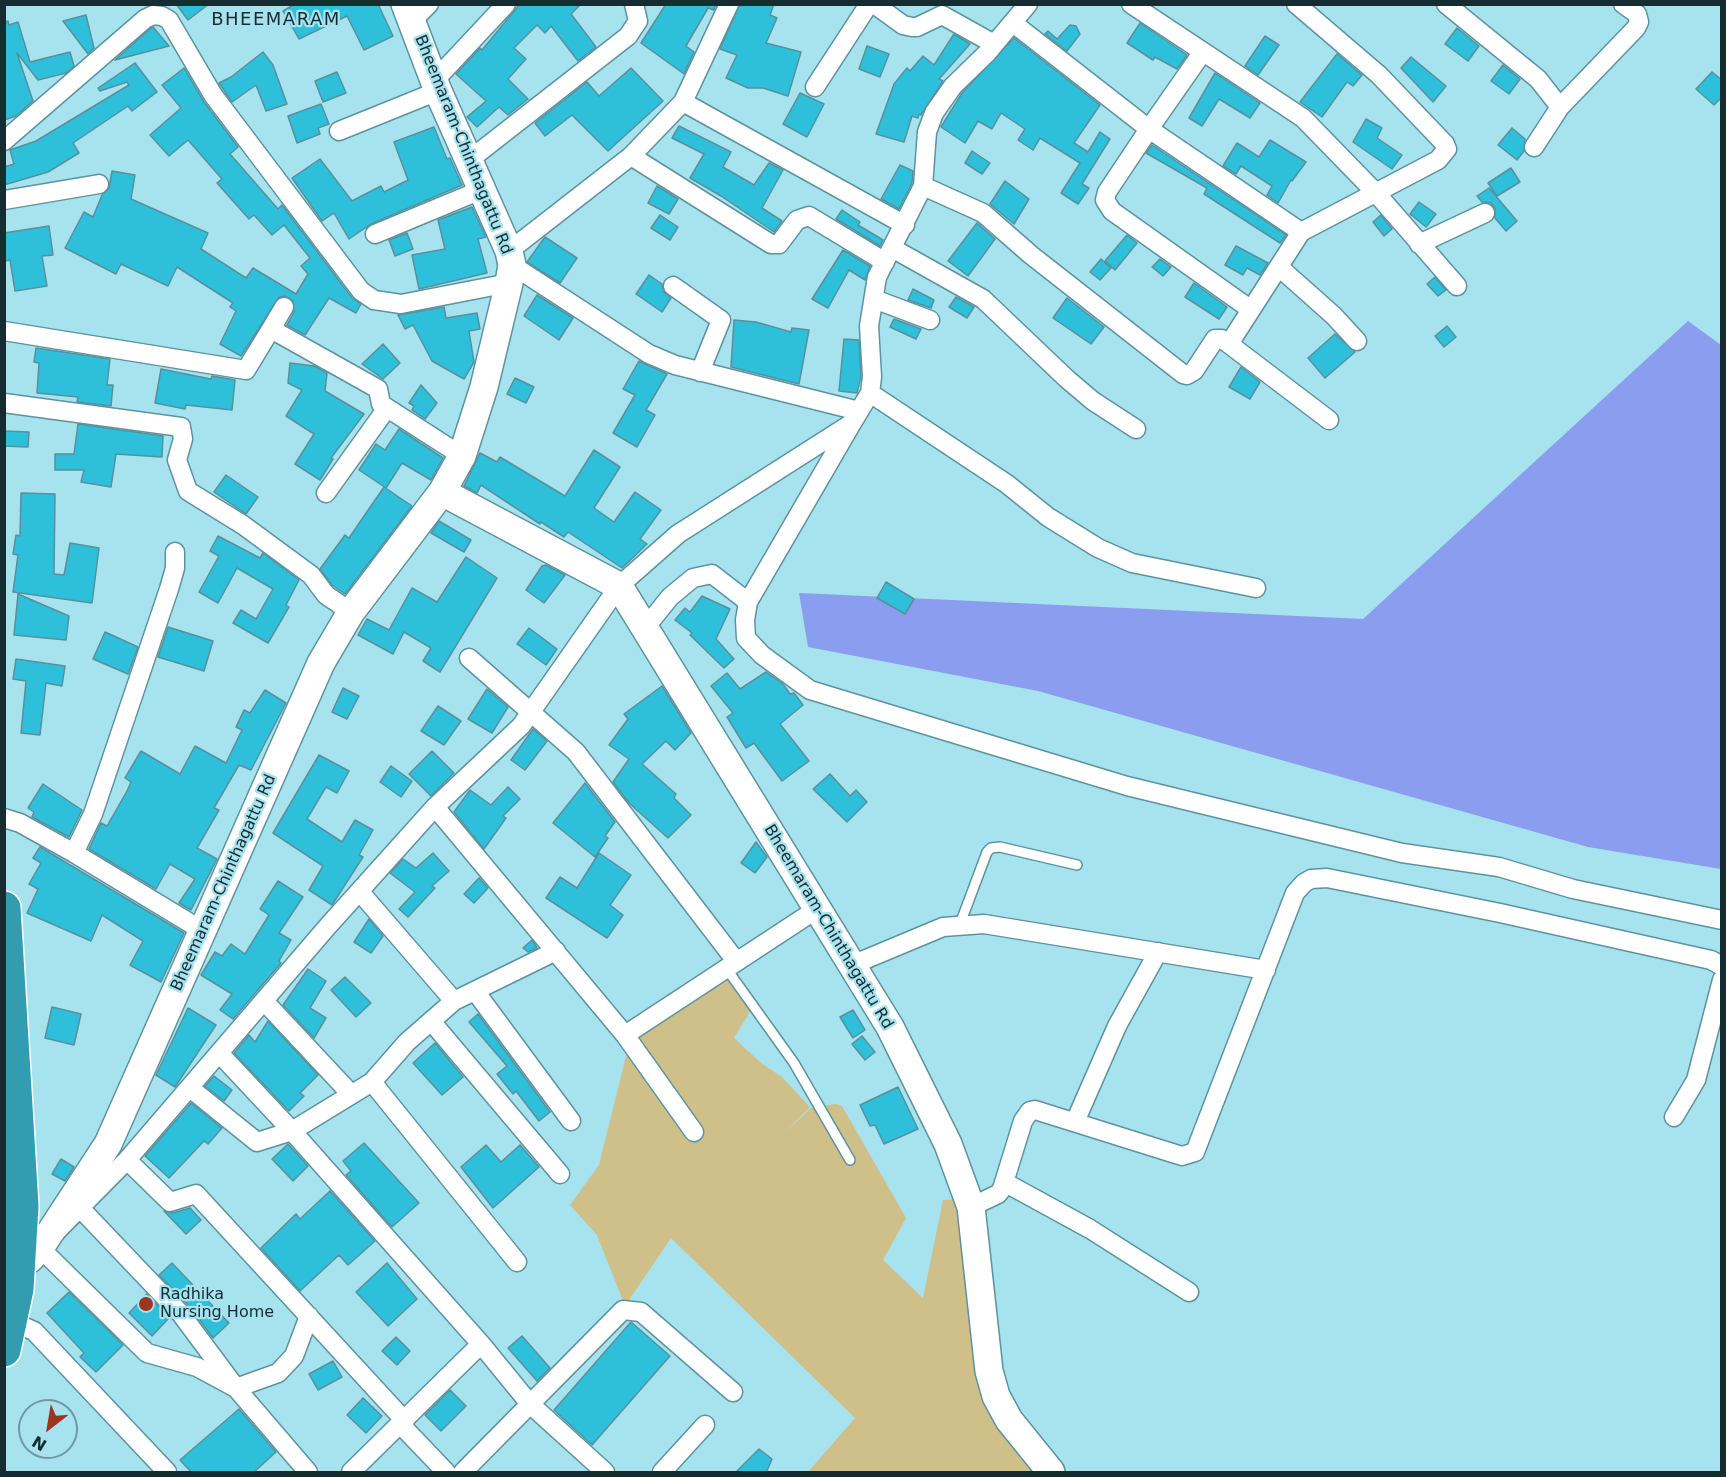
<!DOCTYPE html>
<html>
<head>
<meta charset="utf-8">
<style>
  body { margin:0 }
  #map { position:relative; width:1726px; height:1477px; overflow:hidden; background:#a7e2ef; font-family:"DejaVu Sans",sans-serif }
  canvas { display:block }
  .frame { position:absolute; inset:0; border:6px solid #152c31; pointer-events:none }
  .north { position:absolute; left:18px; top:1399px; width:60px; height:60px; box-sizing:border-box; background:#a7e2ef; border:2px solid #6d99a3; border-radius:50%; rotate:211deg; font-size:16px; font-weight:700; line-height:24px; text-align:center; color:#152c31 }
  .north::after { content:''; display:block; margin:auto; width:21px; height:27px; background:#9e351f; clip-path:polygon(50% 0,100% 100%,50% 72%,0 100%) }
</style>
</head>
<body>
<div id="map">
<canvas width="1726" height="1477"></canvas>
<div class="frame"></div>
<div class="north">N</div>
</div>
<script>
const c = document.querySelector('canvas').getContext('2d');
c.lineJoin = 'round';
function paint(path, color) {
  c.fillStyle = color;
  c.fill(path, 'evenodd');
}
function poly(rows) {
  const path = new Path2D();
  for (const r of rows) {
    path.moveTo(r[0], r[1]);
    for (let i = 2; i < r.length; i += 2) path.lineTo(r[i], r[i + 1]);
  }
  return path;
}
function strokePath(path, color, width, dash) {
  c.strokeStyle = color;
  c.lineWidth = width;
  c.lineCap = dash ? 'butt' : 'round';
  c.setLineDash(dash || []);
  c.stroke(path);
}
function label(font, color, halo, rows, align = 'center') {
  c.font = font + ' "DejaVu Sans",sans-serif';
  c.lineWidth = 4.5;
  c.setLineDash([]);
  c.textBaseline = 'middle';
  c.strokeStyle = halo;
  c.fillStyle = color;
  for (const [text, x, y, turn = 0] of rows) {
    c.save();
    c.translate(x, y);
    c.rotate((+turn || 0) * Math.PI / 180);
    c.textAlign = isNaN(turn) ? turn : align;
    if (halo) c.strokeText(text, 0, 0);
    c.fillText(text, 0, 0);
    c.restore();
  }
}
paint(poly([
  [730,973,751,1010,734,1038,761,1063,782,1077,810,1107,781,1136,811,1108,835,1104,842,1106,906,1218,883,1260,923,1298,943,1200,964,1199,989,1393,1047,1472,808,1472,855,1418,671,1238,625,1306,597,1235,570,1205,599,1165,631,1036]
]), '#cfbf89');
paint(poly([
  [1688,321,1721,345,1721,869,1588,847,1038,691,808,647,799,593,1363,619]
]), '#8a9dee');
const building = poly([
  [176,4,209,4,188,20,176,4],
  [295,4,378,4,393,36,364,50,347,16,299,39,283,11,295,4],
  [520,4,581,4,571,14,596,47,578,61,551,26,545,33,537,25,514,48,526,59,508,79,528,99,508,115,499,107,477,127,467,117,486,101,456,74,480,48,482,50,520,4],
  [666,4,716,4,714,10,708,8,686,46,694,52,684,74,641,43,666,4],
  [740,4,774,4,770,15,777,18,766,43,801,52,788,96,763,88,748,88,726,78,737,55,720,49,740,4],
  [86,15,94,48,88,54,63,21,86,15],
  [8,21,9,25,18,22,30,62,70,52,74,66,66,73,38,80,17,53,33,101,16,116,4,120,4,22,8,21],
  [1140,23,1187,55,1177,69,1155,57,1153,60,1127,43,1140,23],
  [1070,25,1076,26,1080,34,1067,51,1045,34,1048,31,1057,39,1070,25],
  [153,27,169,46,115,60,151,28,153,27],
  [1457,28,1479,46,1468,61,1445,44,1457,28],
  [954,34,970,44,939,79,943,81,921,115,919,114,918,118,912,116,904,142,876,134,894,84,907,68,910,71,923,56,934,65,954,34],
  [1265,36,1279,45,1258,75,1245,66,1265,36],
  [1014,38,1100,105,1074,143,1088,152,1100,132,1110,139,1082,184,1089,188,1078,204,1061,193,1080,163,1040,138,1033,150,1018,140,1025,129,1001,113,992,129,978,121,965,143,941,127,962,93,1014,38],
  [867,46,889,54,880,77,859,69,867,46],
  [263,52,273,65,287,104,266,111,256,85,232,102,219,83,231,77,263,52],
  [1337,54,1362,75,1353,86,1347,82,1322,117,1300,102,1337,54],
  [1411,57,1446,86,1433,102,1401,68,1411,57],
  [135,63,157,92,132,111,128,106,73,143,79,153,48,172,4,185,4,167,14,164,10,150,36,141,129,85,127,82,100,91,98,88,135,63],
  [1503,65,1520,79,1509,94,1491,81,1503,65],
  [184,68,204,102,238,147,230,154,278,209,282,205,352,298,361,304,356,313,329,298,305,335,287,325,294,312,293,301,285,296,279,297,241,356,220,344,236,311,230,307,233,303,177,267,168,286,121,264,116,274,65,248,84,212,93,217,102,195,109,188,112,171,135,175,131,199,208,233,201,249,246,278,253,268,296,294,308,274,301,266,310,258,284,225,272,235,254,215,249,219,217,183,222,179,188,140,169,156,150,135,181,108,162,85,184,68],
  [631,68,663,101,608,151,572,115,545,136,535,123,587,82,599,96,631,68],
  [337,72,346,93,323,102,315,81,337,72],
  [1712,72,1722,80,1722,97,1714,105,1696,89,1712,72],
  [1215,73,1260,103,1250,118,1219,99,1202,126,1189,118,1215,73],
  [800,93,824,104,807,137,783,124,800,93],
  [321,104,329,124,318,128,320,134,297,143,288,116,321,104],
  [1366,119,1382,128,1377,138,1402,155,1392,169,1353,142,1366,119],
  [679,126,731,152,723,167,754,185,769,163,783,170,762,208,782,221,774,232,721,196,690,178,704,154,672,138,679,126],
  [434,127,447,159,450,158,462,185,371,224,349,239,334,213,322,221,292,178,320,159,352,201,381,186,384,192,408,180,394,142,434,127],
  [1512,128,1525,139,1524,151,1517,160,1498,145,1512,128],
  [1270,140,1306,162,1292,181,1291,180,1278,203,1267,195,1272,186,1241,166,1236,174,1223,166,1237,143,1259,157,1270,140],
  [1152,145,1286,235,1280,243,1204,194,1207,188,1146,153,1152,145],
  [972,151,990,163,982,174,965,163,972,151],
  [900,165,913,171,912,183,899,209,881,199,900,165],
  [1511,168,1520,182,1497,196,1488,183,1511,168],
  [1005,181,1029,199,1014,224,990,204,1005,181],
  [657,186,678,199,669,214,648,203,657,186],
  [1489,188,1517,221,1506,231,1495,218,1495,208,1491,203,1482,202,1477,196,1489,188],
  [1419,202,1436,214,1426,227,1410,214,1419,202],
  [472,207,486,237,478,239,487,273,419,289,412,255,445,249,438,220,472,207],
  [842,210,860,222,858,225,883,240,880,246,836,219,842,210],
  [660,215,678,227,670,240,651,228,660,215],
  [1381,215,1392,229,1384,236,1373,222,1381,215],
  [977,223,995,239,968,276,948,261,977,223],
  [49,226,53,255,42,256,47,286,15,291,10,260,4,261,4,233,49,226],
  [407,233,413,249,395,256,389,240,407,233],
  [1127,235,1137,243,1115,270,1105,261,1127,235],
  [545,237,577,258,560,283,527,262,545,237],
  [1236,246,1268,263,1260,275,1247,268,1243,275,1225,265,1236,246],
  [843,250,870,266,865,280,849,270,828,308,812,299,843,250],
  [1101,259,1111,268,1100,280,1090,272,1101,259],
  [1160,259,1171,267,1163,276,1152,267,1160,259],
  [649,275,662,284,663,291,671,298,662,312,636,294,649,275],
  [1435,277,1446,290,1438,296,1427,284,1435,277],
  [1194,283,1227,307,1219,319,1185,297,1194,283],
  [913,289,934,300,931,308,908,300,913,289],
  [537,295,573,318,559,340,524,316,537,295],
  [956,297,974,307,967,318,949,307,956,297],
  [1067,298,1104,327,1091,344,1053,318,1067,298],
  [444,307,446,318,477,313,480,329,469,331,474,362,464,379,432,361,413,325,405,329,398,315,444,307],
  [894,319,921,329,916,339,890,327,894,319],
  [734,320,756,322,791,332,792,328,809,330,799,384,731,367,734,320],
  [1447,326,1456,337,1444,347,1435,336,1447,326],
  [1335,334,1355,352,1325,378,1308,358,1335,334],
  [844,339,859,340,861,376,857,393,839,391,844,339],
  [383,344,400,363,383,379,362,364,383,344],
  [36,348,110,359,107,385,113,385,111,406,77,402,78,397,37,393,39,363,34,362,36,348],
  [639,361,667,374,646,410,655,415,637,447,613,433,635,395,623,389,639,361],
  [290,363,314,366,327,373,325,391,364,414,331,458,333,459,320,480,295,464,314,434,286,416,302,390,288,383,290,363],
  [1241,367,1260,382,1250,399,1229,387,1241,367],
  [161,369,211,379,212,376,235,380,232,410,186,405,185,409,155,403,161,369],
  [515,378,534,387,526,403,507,394,515,378],
  [421,385,437,403,425,419,412,410,414,406,409,403,421,385],
  [78,424,163,436,162,457,116,454,111,487,81,482,84,470,55,470,55,454,74,454,78,424],
  [399,429,443,458,431,480,402,463,386,488,359,470,376,444,385,450,399,429],
  [4,431,29,432,28,447,4,446,4,431],
  [594,450,620,467,594,508,614,522,635,492,661,510,640,539,647,544,622,568,568,532,564,537,541,522,540,524,481,485,477,493,464,486,480,453,497,462,500,457,565,496,594,450],
  [226,475,258,497,246,514,214,492,226,475],
  [384,487,412,506,345,594,332,585,320,569,345,535,349,538,384,487],
  [21,493,55,494,54,574,64,575,70,543,99,548,92,603,13,592,18,555,13,554,16,535,20,536,21,493],
  [439,521,471,540,464,552,431,533,439,521],
  [218,536,260,558,263,553,299,580,286,605,289,607,268,643,233,623,241,610,256,619,273,589,237,568,218,603,199,592,219,556,210,551,218,536],
  [466,557,497,578,440,672,423,661,431,648,404,632,393,654,358,635,367,619,389,630,412,588,437,602,466,557],
  [546,565,565,575,544,603,526,590,542,566,546,565],
  [886,582,914,599,905,614,877,598,886,582],
  [18,594,69,616,66,640,14,635,18,594],
  [702,596,730,609,716,639,734,659,724,668,690,635,692,633,675,620,685,608,690,612,702,596],
  [168,627,213,641,204,671,158,657,168,627],
  [529,628,557,649,546,665,517,644,529,628],
  [105,632,138,647,128,674,93,659,105,632],
  [16,659,65,666,62,686,46,683,40,735,21,733,26,681,13,679,16,659],
  [766,672,783,684,790,694,794,693,803,705,780,724,809,761,782,781,754,743,746,748,727,717,733,713,711,686,727,673,740,689,766,672],
  [662,686,691,733,675,750,666,741,642,764,676,794,674,798,691,815,668,838,629,803,613,782,629,759,609,745,628,719,624,714,662,686],
  [343,688,359,696,347,719,332,712,343,688],
  [487,689,508,707,492,733,468,719,487,689],
  [265,690,286,703,251,770,239,765,214,808,219,810,197,848,217,859,191,910,179,903,195,879,170,864,156,889,89,849,101,823,107,826,127,791,131,782,125,778,141,751,180,774,195,746,226,763,242,730,236,727,244,710,250,713,265,690],
  [438,706,461,721,444,745,421,731,438,706],
  [533,729,547,741,525,770,511,760,533,729],
  [432,751,454,773,431,796,409,774,432,751],
  [319,755,349,771,337,793,326,787,307,819,342,842,355,820,373,830,359,855,363,857,332,905,309,890,323,866,273,833,319,755],
  [391,766,412,781,401,797,380,782,391,766],
  [830,774,850,796,856,790,867,802,847,822,813,789,830,774],
  [585,783,615,822,605,836,608,838,595,857,553,823,585,783],
  [43,784,82,810,69,837,32,817,34,812,28,808,43,784],
  [508,787,520,799,503,816,506,818,484,849,454,812,470,790,491,805,508,787],
  [756,842,767,857,755,873,741,863,756,842],
  [40,847,184,933,161,982,130,965,143,941,102,915,91,941,27,913,38,889,29,884,41,863,33,858,40,847],
  [433,853,449,871,432,886,435,888,408,917,399,909,415,892,390,873,403,859,416,868,433,853],
  [599,853,631,875,610,905,623,915,607,938,546,898,560,877,577,888,599,853],
  [479,878,488,888,474,903,464,894,479,878],
  [278,881,303,897,279,933,291,940,279,961,281,963,233,1019,220,1010,232,994,201,975,215,952,222,956,231,944,245,954,269,915,260,909,278,881],
  [369,919,383,936,371,953,354,942,369,919],
  [532,940,537,948,528,952,523,948,532,940],
  [308,969,326,981,310,1008,326,1018,314,1038,283,1005,308,969],
  [345,977,371,1003,356,1017,331,990,345,977],
  [52,1007,81,1014,74,1045,45,1038,52,1007],
  [188,1008,216,1025,175,1087,156,1075,188,1008],
  [853,1010,865,1030,853,1038,840,1017,853,1010],
  [478,1014,550,1112,539,1121,516,1091,513,1094,497,1074,507,1066,469,1022,478,1014],
  [268,1021,318,1075,300,1093,304,1096,289,1111,234,1053,249,1035,255,1042,268,1021],
  [862,1036,875,1052,865,1060,852,1044,862,1036],
  [435,1043,463,1077,442,1095,413,1063,435,1043],
  [214,1076,232,1090,224,1101,205,1086,214,1076],
  [898,1087,918,1129,884,1144,875,1125,870,1126,860,1105,898,1087],
  [191,1103,222,1128,208,1144,204,1141,169,1178,145,1156,191,1103],
  [364,1143,419,1203,392,1227,346,1175,351,1171,343,1161,364,1143],
  [288,1144,308,1166,293,1181,272,1159,288,1144],
  [486,1145,501,1162,520,1145,539,1167,493,1208,461,1167,486,1145],
  [61,1159,74,1167,65,1181,52,1174,61,1159],
  [330,1191,375,1241,348,1265,339,1255,300,1291,261,1248,296,1214,300,1219,330,1191],
  [190,1208,201,1220,186,1234,164,1211,173,1213,190,1208],
  [172,1263,229,1323,213,1338,190,1307,159,1275,172,1263],
  [387,1263,417,1299,388,1326,356,1292,387,1263],
  [69,1292,123,1345,96,1372,80,1357,84,1353,47,1313,69,1292],
  [147,1294,169,1318,152,1336,129,1313,147,1294],
  [631,1322,670,1356,592,1445,554,1410,631,1322],
  [522,1336,550,1368,537,1381,508,1348,522,1336],
  [396,1337,410,1351,397,1365,382,1351,396,1337],
  [333,1361,342,1377,318,1390,309,1374,333,1361],
  [450,1390,466,1406,441,1431,425,1415,450,1390],
  [363,1398,382,1416,366,1433,347,1415,363,1398],
  [239,1409,276,1452,253,1473,192,1473,180,1460,239,1409],
  [759,1449,772,1459,766,1473,735,1473,759,1449]
]);
paint(building, '#2ec0da');
strokePath(building, '#58909c', 1.5);
const lane = poly([
  [960,924,987,852,991,848,1000,847,1077,865],
  [726,968,794,1063,850,1160]
]);
const street = poly([
  [874,4,903,25,912,27,917,27,942,15,994,44],
  [1131,4,1303,118,1376,193,1457,286],
  [1296,4,1379,75,1445,144,1447,149,1438,160,1301,232,1229,344,1329,420],
  [1446,4,1538,79,1560,107],
  [412,21,429,4],
  [1013,23,1149,129,1301,232],
  [1202,53,1149,129,1107,192,1105,200,1112,211,1250,309],
  [435,80,506,4],
  [815,87,869,4],
  [683,102,905,225],
  [339,131,438,91],
  [4,141,145,19,153,15,162,16,169,20,213,95,361,291,374,300,401,304,509,283],
  [1534,147,1560,107,1636,28,1639,22,1637,14,1623,4],
  [631,156,771,244,779,244,797,220,809,216,885,262],
  [468,161,628,36,638,21,634,4],
  [923,186,983,213,1031,255,1183,374,1187,375,1194,371,1215,339,1222,339,1229,344],
  [4,200,99,184],
  [375,234,481,190],
  [1419,244,1485,213],
  [892,248,983,299,1067,379,1093,401,1136,429],
  [509,251,631,156,683,102,729,4],
  [512,265,649,354,675,365,859,411],
  [1279,267,1334,316,1357,341],
  [673,286,721,320,700,372],
  [874,299,930,320],
  [284,307,271,329,378,389,381,404,462,456],
  [4,331,246,370,271,329],
  [870,393,1007,484,1048,517,1098,548,1132,563,1256,588],
  [4,403,181,427,183,439,177,460,188,491,243,525,311,575,326,595,351,612],
  [852,423,748,602,745,620,746,638,762,655,810,690,1127,786,1402,853,1499,867,1573,889,1722,920],
  [326,493,387,408],
  [645,628,670,597,693,578,712,574,748,602],
  [469,658,576,752,736,961],
  [435,807,625,1035,694,1132],
  [4,818,20,823,74,853,203,931],
  [74,853,93,814,169,589,175,568,175,552],
  [360,892,454,1001],
  [852,965,943,927,984,924,1266,970],
  [475,991,571,1121],
  [264,1001,350,1093],
  [431,1021,560,1174],
  [625,1035,817,909],
  [372,1082,517,1262],
  [190,1088,257,1142,292,1131,220,1054],
  [1674,1117,1696,1080,1722,980],
  [1075,1122,1117,1026,1158,952],
  [127,1160,170,1202,196,1194,405,1421],
  [1004,1182,1090,1229,1189,1292],
  [971,1207,998,1194,1002,1189,1023,1121,1030,1111,1035,1110,1182,1156,1195,1152,1295,893,1304,883,1311,879,1327,878,1500,913,1711,960,1722,966],
  [81,1209,181,1314,236,1388,278,1373,294,1356,309,1316],
  [11,1321,34,1331,167,1472],
  [481,1344,530,1404,605,1472],
  [401,1425,446,1472],
  [308,1472,236,1388,197,1367,147,1353,40,1248,127,1160,328,926,435,807,521,726,619,586,678,534,852,423,870,393,872,377,869,326,877,277,923,186,927,132,934,113,953,86,987,53,1028,4],
  [351,1472,481,1344,292,1131,372,1082,407,1042,454,1001,556,951],
  [463,1472,623,1310,641,1312,733,1392],
  [662,1472,705,1425]
]);
const secondary = poly([
  [442,492,619,586,890,1027,948,1144,971,1207,989,1371,996,1396,1009,1420,1051,1472],
  [4,1262,30,1259,40,1248,108,1144,321,663,351,612,442,492,462,456,484,387,509,283,512,265,509,251,438,91,405,4]
]);
const highway = poly([
  [4,908,22,1206,17,1289,4,1350]
]);
strokePath(lane, '#5b94a0', 12);
strokePath(street, '#5b94a0', 21);
strokePath(secondary, '#5b94a0', 30);
strokePath(highway, '#fff', 36);
strokePath(lane, '#fff', 9);
strokePath(street, '#fff', 18);
strokePath(secondary, '#fff', 27);
strokePath(highway, '#329db1', 33);
for (const [x, y, r, color] of [
  [146,1304,8,"#9e351f"]
]) {
  const dot = new Path2D();
  dot.arc(x, y, r, 0, 2 * Math.PI);
  c.fillStyle = color;
  c.fill(dot);
  strokePath(dot, '#a7e2ef', 2);
}
label('16px', '#152c31', '#a7e2ef', [
  ["Bheemaram-Chinthagattu Rd",463,145,68],
  ["Bheemaram-Chinthagattu Rd",224,883,-66],
  ["Bheemaram-Chinthagattu Rd",828,927,59]
]);
label('16px', '#152c31', '#a7e2ef', [
  ["Radhika",160,1295],
  ["Nursing Home",160,1313]
], 'left');
c.letterSpacing = '1.5px';
label('18px', '#152c31', '#a7e2ef', [
  ["BHEEMARAM",276,20]
]);
c.letterSpacing = '0px';
</script>
</body>
</html>
